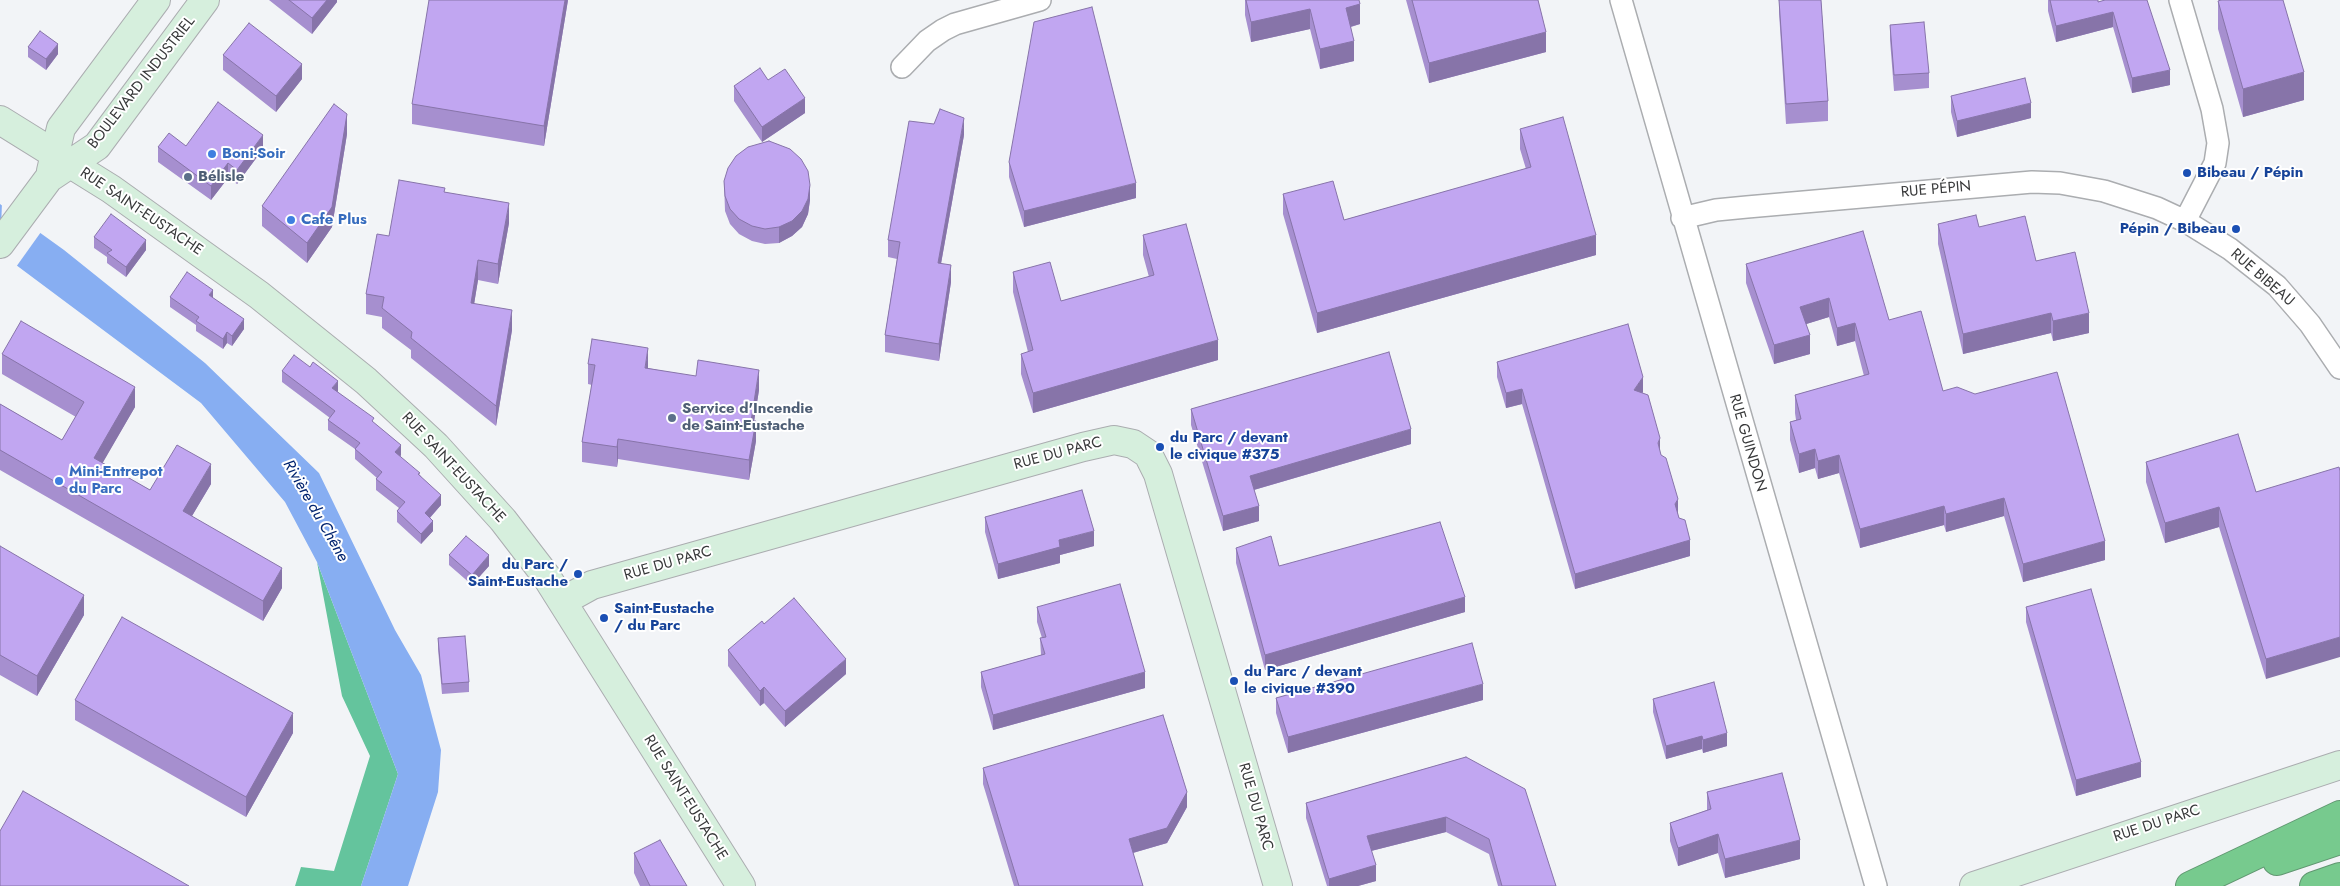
<!DOCTYPE html>
<html>
<head>
<meta charset="utf-8">
<style>
  body { margin:0 }
  canvas { display:block; background:#f2f4f7 }
</style>
</head>
<body>
<canvas width="2340" height="886"></canvas>
<script>
const c = document.querySelector('canvas').getContext('2d');
c.lineJoin = 'round';
function paint(path, color) {
  c.fillStyle = color;
  c.fill(path, 'evenodd');
}
function poly(rows) {
  const path = new Path2D();
  for (const r of rows) {
    path.moveTo(r[0], r[1]);
    for (let i = 2; i < r.length; i += 2) path.lineTo(r[i], r[i + 1]);
  }
  return path;
}
function strokePath(path, color, width, dash) {
  c.strokeStyle = color;
  c.lineWidth = width;
  c.lineCap = dash ? 'butt' : 'round';
  c.setLineDash(dash || []);
  c.stroke(path);
}
function label(font, color, halo, rows, align = 'center') {
  c.font = font + ' Jost,sans-serif';
  c.lineWidth = 4;
  c.setLineDash([]);
  c.textBaseline = 'middle';
  c.strokeStyle = halo;
  c.fillStyle = color;
  for (const [text, x, y, turn = 0] of rows) {
    c.save();
    c.translate(x, y);
    c.rotate((+turn || 0) * Math.PI / 180);
    c.textAlign = isNaN(turn) ? turn : align;
    if (halo) c.strokeText(text, 0, 0);
    c.fillText(text, 0, 0);
    c.restore();
  }
}
paint(poly([
  [317,562,398,774,361,886,295,886,301,867,334,871,370,756,342,696]
]), '#64c49d');
paint(poly([
  [0,204,64,250,205,363,319,473,395,630,421,675,441,750,438,792,408,886,361,886,398,774,317,562,285,502,201,403,0,253]
]), '#87aef2');
paint(poly([
  [2,202,41,232,16,267,0,256]
]), '#f2f4f7');
const street = poly([
  [1621,0,1876,886],
  [2180,0,2212,109,2218,143,2215,163,2185,221,2230,249,2277,286,2310,324,2340,368],
  [902,67,927,41,943,30,955,24,1040,0],
  [1682,218,1716,210,1747,207,2032,182,2060,183,2104,191,2157,208,2185,221]
]);
const secondary = poly([
  [0,120,111,189,259,295,366,381,436,446,503,520,546,576,741,886],
  [51,171,61,128,156,0],
  [0,244,49,178,97,146,205,0],
  [563,601,592,585,1083,447,1114,440,1133,444,1148,454,1158,474,1278,886],
  [1974,886,2340,765]
]);
const highway = poly([
  [2277,861,2340,840],
  [2190,886,2340,815],
  [2314,886,2340,877]
]);
strokePath(street, '#abadb0', 24);
strokePath(secondary, '#abadb0', 30);
strokePath(highway, '#619771', 30);
strokePath(street, '#fff', 21);
strokePath(secondary, '#d6efdd', 28);
strokePath(highway, '#77ca8e', 28);
paint(poly([
  [269,0,337,0,337,2,312,34],
  [568,0,544,146,412,124,412,104],
  [1245,0,1359,0,1360,24,1351,27,1354,61,1320,69,1310,29,1251,42,1245,15],
  [1406,0,1538,0,1546,52,1429,83],
  [1779,0,1821,0,1828,101,1828,121,1786,124,1779,12],
  [2048,0,2098,0,2098,2,2105,0,2170,85,2132,93,2113,27,2056,42,2048,11],
  [2218,1,2304,100,2243,117,2218,29],
  [1890,25,1929,73,1929,88,1894,91,1890,40],
  [28,47,58,54,46,70,28,57],
  [223,55,302,79,276,112,223,70],
  [768,80,805,113,762,142,734,101,734,86],
  [1951,96,2031,118,1957,137,1951,112],
  [1520,129,1596,255,1317,333,1283,214,1283,194,1344,220,1526,169,1520,149],
  [347,134,332,227,307,263,262,226,262,206],
  [964,135,941,264,951,282,939,361,885,352,885,335,897,259,888,257,888,240],
  [186,146,263,149,237,184,228,178,211,200,158,162,158,147],
  [1009,162,1136,198,1024,227,1009,177],
  [724,181,810,200,808,214,802,227,792,236,779,243,765,244,752,241,739,234,730,224,725,211],
  [445,192,509,223,498,284,478,280,474,304,512,330,496,426,411,358,411,350,382,328,382,317,366,314,366,294,389,236],
  [1938,224,1979,227,2036,261,2089,333,2053,341,2051,333,1963,354,1938,244],
  [1143,235,1218,360,1033,413,1021,374,1021,354,1028,352,1013,292,1013,272,1061,301,1149,277,1143,255],
  [94,237,146,250,126,277,107,263,107,257,94,248],
  [1746,264,1889,320,1943,391,2105,560,2023,582,2004,516,1946,532,1944,525,1860,548,1839,473,1818,479,1815,468,1799,473,1790,440,1790,422,1796,420,1795,413,1795,395,1864,376,1855,341,1837,346,1829,317,1806,324,1810,354,1774,364,1746,283],
  [170,297,213,298,244,329,232,346,227,343,223,349,196,331,196,325,170,307],
  [2,354,135,407,102,463,150,490,211,484,192,516,282,588,263,621,0,470,0,404,62,440,76,417,2,374],
  [1497,362,1643,392,1642,393,1690,556,1575,589,1522,404,1506,408,1497,377],
  [588,364,648,368,759,390,754,421,756,441,749,480,618,459,617,467,582,462,582,442,592,385,588,384],
  [282,371,338,391,338,392,374,423,401,455,400,457,420,475,441,505,430,518,433,531,421,544,397,522,397,511,399,508,376,490,376,479,377,478,355,459,355,449,328,430,328,420,330,418,282,382],
  [1191,409,1411,444,1254,490,1259,521,1223,531,1191,425],
  [2146,462,2256,492,2340,471,2266,679,2219,527,2165,543,2146,482],
  [985,517,1094,546,1060,555,1060,563,998,579,985,532],
  [0,546,84,615,37,696,0,675],
  [1236,548,1279,566,1465,612,1265,670,1236,563],
  [449,555,489,566,472,585,449,565],
  [1037,607,1145,688,993,730,981,687,981,672,1041,655,1040,638,1042,638,1037,622],
  [2026,607,2141,777,2076,796,2026,622],
  [764,624,846,674,785,727,764,703,760,706,728,666,728,650],
  [438,638,469,682,469,692,442,694,438,649],
  [1276,698,1483,700,1288,753,1276,713],
  [1653,699,1727,746,1703,753,1702,749,1666,759,1653,712],
  [75,700,293,733,246,817,75,720],
  [1466,757,1556,886,1498,886,1489,854,1446,832,1371,851,1376,881,1358,886,1327,886,1306,818,1306,803],
  [983,768,1187,807,1167,843,1133,853,1143,886,1014,886,983,784],
  [1707,792,1800,859,1725,878,1718,853,1678,866,1670,841,1670,823,1707,810],
  [634,853,687,886,640,886,634,873]
]), '#a68fcf');
paint(poly([
  [327,0,337,0,337,2,312,34,312,18],
  [565,0,568,0,544,146,544,126],
  [1360,4,1360,24,1346,28,1346,8],
  [1310,9,1310,29,1251,42,1251,22],
  [2113,12,2113,27,2056,42,2056,26],
  [1546,32,1546,52,1429,83,1429,63],
  [1354,41,1354,61,1320,69,1320,49],
  [58,44,58,54,46,70,46,59],
  [302,64,302,79,276,112,276,96],
  [2170,70,2170,85,2132,93,2132,78],
  [2304,72,2304,100,2243,117,2243,89],
  [805,98,805,113,762,142,762,127],
  [2031,103,2031,118,1957,137,1957,121],
  [347,114,347,134,332,227,307,263,307,243],
  [964,118,964,135,938,280,938,263],
  [263,135,263,149,237,184,237,170],
  [228,163,228,178,211,200,211,186],
  [1136,183,1136,198,1024,227,1024,211],
  [810,185,810,200,808,214,802,227,792,236,779,243,779,227],
  [509,203,509,223,498,284,498,264],
  [1596,235,1596,255,1317,333,1317,313],
  [146,240,146,250,126,277,126,267],
  [478,260,478,280,471,323,471,303],
  [951,265,951,282,939,361,939,344],
  [213,290,213,300,209,295],
  [1829,298,1829,317,1800,326,1800,307],
  [512,310,512,330,496,426,496,406],
  [2051,313,2051,333,1963,354,1963,334],
  [2089,313,2089,333,2053,341,2053,321],
  [244,319,244,329,232,346,232,336],
  [1855,323,1855,341,1837,346,1837,328],
  [227,332,227,343,223,349,223,339],
  [1810,335,1810,354,1774,364,1774,345],
  [1218,340,1218,360,1033,413,1033,393],
  [648,348,648,368,645,368],
  [759,370,759,390,751,441,751,421],
  [1643,377,1643,392,1634,405,1634,390],
  [338,381,338,391,332,398,332,388],
  [135,387,135,407,94,478,94,458],
  [1522,389,1522,404,1506,408,1506,393],
  [756,421,756,441,749,480,749,460],
  [1411,429,1411,444,1250,491,1250,476],
  [1660,438,1660,454,1658,443],
  [618,439,618,459,617,467,617,447],
  [401,445,401,455,395,463,395,452],
  [1815,449,1815,468,1799,473,1799,454],
  [1839,455,1839,473,1818,479,1818,461],
  [211,464,211,484,183,531,183,511],
  [441,495,441,505,425,523,425,513],
  [2004,498,2004,516,1946,532,1946,514],
  [1678,499,1678,514,1675,519,1675,504],
  [1259,506,1259,521,1223,531,1223,516],
  [1944,506,1944,525,1860,548,1860,529],
  [2219,507,2219,527,2165,543,2165,523],
  [433,521,433,531,421,544,421,534],
  [1094,531,1094,546,1060,555,1060,563,998,579,998,564,1059,540],
  [1690,540,1690,556,1575,589,1575,574],
  [2105,541,2105,560,2023,582,2023,564],
  [489,555,489,566,472,585,472,575],
  [282,568,282,588,263,621,263,601],
  [84,595,84,615,37,696,37,676],
  [1465,597,1465,612,1265,670,1265,655],
  [2340,637,2340,657,2266,679,2266,659],
  [846,659,846,674,785,727,785,711],
  [1145,672,1145,688,993,730,993,715],
  [1483,684,1483,700,1288,753,1288,737],
  [764,687,764,703,760,706,760,691],
  [293,713,293,733,246,817,246,797],
  [1727,733,1727,746,1703,753,1703,740],
  [1702,736,1702,749,1666,759,1666,746],
  [2141,762,2141,777,2076,796,2076,780],
  [1187,792,1187,807,1167,843,1129,854,1129,839],
  [1446,817,1446,832,1367,852,1367,836],
  [1718,834,1718,853,1678,866,1678,848],
  [1800,840,1800,859,1725,878,1725,859],
  [1376,865,1376,881,1358,886,1329,886,1329,879]
]), '#8774a9');
const building = poly([
  [289,0,327,0,312,18,289,0],
  [429,0,565,0,544,126,412,104,429,0],
  [1246,0,1359,0,1360,4,1346,8,1354,41,1320,49,1310,9,1251,22,1246,0],
  [1412,0,1538,0,1546,32,1429,63,1412,0],
  [1779,0,1821,0,1828,101,1786,104,1779,0],
  [2050,0,2098,0,2098,2,2105,0,2147,0,2170,70,2132,78,2113,12,2056,26,2050,0],
  [2221,0,2283,0,2304,72,2243,89,2218,1,2221,0],
  [1092,7,1136,183,1024,211,1009,162,1034,22,1092,7],
  [1924,22,1929,73,1894,75,1890,25,1924,22],
  [249,23,302,64,276,96,223,55,249,23],
  [40,31,58,44,46,59,28,47,40,31],
  [760,68,768,80,785,69,805,98,762,127,734,86,760,68],
  [2025,78,2031,103,1957,121,1951,96,2025,78],
  [218,102,263,135,237,170,228,163,211,186,158,147,169,133,186,146,218,102],
  [334,104,347,114,332,207,307,243,262,206,334,104],
  [940,109,964,118,938,263,951,265,939,344,885,335,900,242,888,240,909,121,934,124,940,109],
  [1563,117,1596,235,1317,313,1283,194,1333,181,1344,220,1531,167,1520,129,1563,117],
  [769,141,790,149,801,159,808,171,810,185,808,199,802,211,792,221,779,227,765,229,752,226,739,219,730,209,725,196,724,181,728,168,736,156,748,147,769,141],
  [399,180,445,188,444,192,509,203,498,264,478,260,471,303,512,310,496,406,411,338,412,332,382,308,384,297,366,294,377,234,389,236,399,180],
  [111,214,146,240,126,267,107,253,112,250,94,237,111,214],
  [1976,215,1979,227,2025,216,2036,261,2075,252,2089,313,2053,321,2051,313,1963,334,1938,224,1976,215],
  [1186,224,1218,340,1033,393,1021,354,1033,350,1013,272,1050,262,1061,301,1154,275,1143,235,1186,224],
  [1863,231,1889,320,1921,311,1943,391,1957,387,1975,394,2057,372,2105,541,2023,564,2004,498,1946,514,1944,506,1860,529,1839,455,1818,461,1815,449,1799,454,1790,422,1801,419,1795,395,1869,374,1855,323,1837,328,1829,298,1800,307,1810,335,1774,345,1746,264,1863,231],
  [187,272,213,290,209,295,244,319,232,336,227,332,223,339,196,321,199,317,170,297,187,272],
  [21,321,135,387,94,458,150,490,177,445,211,464,183,511,282,568,263,601,0,450,0,404,62,440,84,402,2,354,21,321],
  [1628,324,1643,377,1634,390,1648,395,1660,438,1658,443,1661,455,1666,458,1678,499,1675,504,1679,518,1685,520,1690,540,1575,574,1522,389,1506,393,1497,362,1628,324],
  [592,339,648,348,645,368,696,376,698,360,759,370,751,421,756,421,749,460,618,439,617,447,582,442,595,365,588,364,592,339],
  [1389,352,1411,429,1250,476,1259,506,1223,516,1191,409,1389,352],
  [294,355,310,367,313,362,338,381,332,388,374,418,372,421,401,445,395,452,420,473,418,474,441,495,425,513,433,521,421,534,397,511,405,502,376,479,382,472,355,449,360,443,328,420,335,411,282,371,294,355],
  [2238,434,2256,492,2339,467,2340,471,2340,637,2266,659,2219,507,2165,523,2146,462,2238,434],
  [1082,490,1094,531,1059,540,1060,547,998,564,985,517,1082,490],
  [1440,522,1465,597,1265,655,1236,548,1271,536,1279,566,1440,522],
  [466,536,489,555,472,575,449,555,466,536],
  [0,546,84,595,37,676,0,655,0,546],
  [1120,584,1145,672,993,715,981,672,1045,654,1040,638,1046,637,1037,607,1120,584],
  [2091,589,2141,762,2076,780,2026,607,2091,589],
  [794,598,846,659,785,711,764,687,760,691,728,650,762,621,764,624,794,598],
  [122,617,293,713,246,797,75,700,122,617],
  [465,636,469,682,442,684,438,638,465,636],
  [1472,643,1483,684,1288,737,1276,698,1472,643],
  [1714,682,1727,733,1703,740,1702,736,1666,746,1653,699,1714,682],
  [1163,715,1187,792,1167,828,1129,839,1143,886,1019,886,983,768,1163,715],
  [1466,757,1525,789,1556,886,1502,886,1489,839,1446,817,1367,836,1376,865,1329,879,1306,803,1466,757],
  [1782,773,1800,840,1725,859,1718,834,1678,848,1670,823,1711,809,1707,792,1782,773],
  [23,791,189,886,0,886,0,831,23,791],
  [660,840,687,886,650,886,634,853,660,840]
]);
paint(building, '#c1a6f1');
strokePath(building, '#8774a9', 1);
for (const [x, y, r, color] of [
  [212,154,5,"#3f7fe0"],
  [2187,173,5,"#1a4fb4"],
  [188,177,5,"#5c6f8a"],
  [291,220,5,"#3f7fe0"],
  [2236,229,5,"#1a4fb4"],
  [672,418,5,"#5c6f8a"],
  [1160,447,5,"#1a4fb4"],
  [59,481,5,"#3f7fe0"],
  [578,574,5,"#1a4fb4"],
  [604,618,5,"#1a4fb4"],
  [1234,681,5,"#1a4fb4"]
]) {
  const dot = new Path2D();
  dot.arc(x, y, r, 0, 2 * Math.PI);
  c.fillStyle = color;
  c.fill(dot);
  strokePath(dot, '#fff', 2);
}
label('15px', '#38393a', '#fff', [
  ["BOULEVARD INDUSTRIEL",142,83,-52],
  ["RUE PÉPIN",1936,190,-5],
  ["RUE SAINT-EUSTACHE",141,212,34],
  ["RUE BIBEAU",2262,278,41],
  ["RUE GUINDON",1747,443,74],
  ["RUE DU PARC",1058,454,-15],
  ["RUE SAINT-EUSTACHE",453,468,47],
  ["RUE DU PARC",668,564,-16],
  ["RUE SAINT-EUSTACHE",685,798,58],
  ["RUE DU PARC",1255,807,74],
  ["RUE DU PARC",2157,824,-18]
]);
label('bold 15px', '#366cbe', '#fff', [
  ["Boni-Soir",222,154],
  ["Cafe Plus",301,220],
  ["Mini-Entrepot",69,472],
  ["du Parc",69,489]
], 'left');
label('bold 15px', '#164399', '#fff', [
  ["Bibeau / Pépin",2197,173],
  ["Pépin / Bibeau",2226,229,"right"],
  ["du Parc / devant",1170,438],
  ["le civique #375",1170,455],
  ["du Parc /",568,565,"right"],
  ["Saint-Eustache",568,582,"right"],
  ["Saint-Eustache",614,609],
  ["/ du Parc",614,626],
  ["du Parc / devant",1244,672],
  ["le civique #390",1244,689]
], 'left');
label('bold 15px', '#4e5e75', '#fff', [
  ["Bélisle",198,177],
  ["Service d'Incendie",682,409],
  ["de Saint-Eustache",682,426]
], 'left');
label('italic 16px', '#00236f', '#fff', [
  ["Rivière du Chêne",315,511,60]
]);
</script>
</body>
</html>
